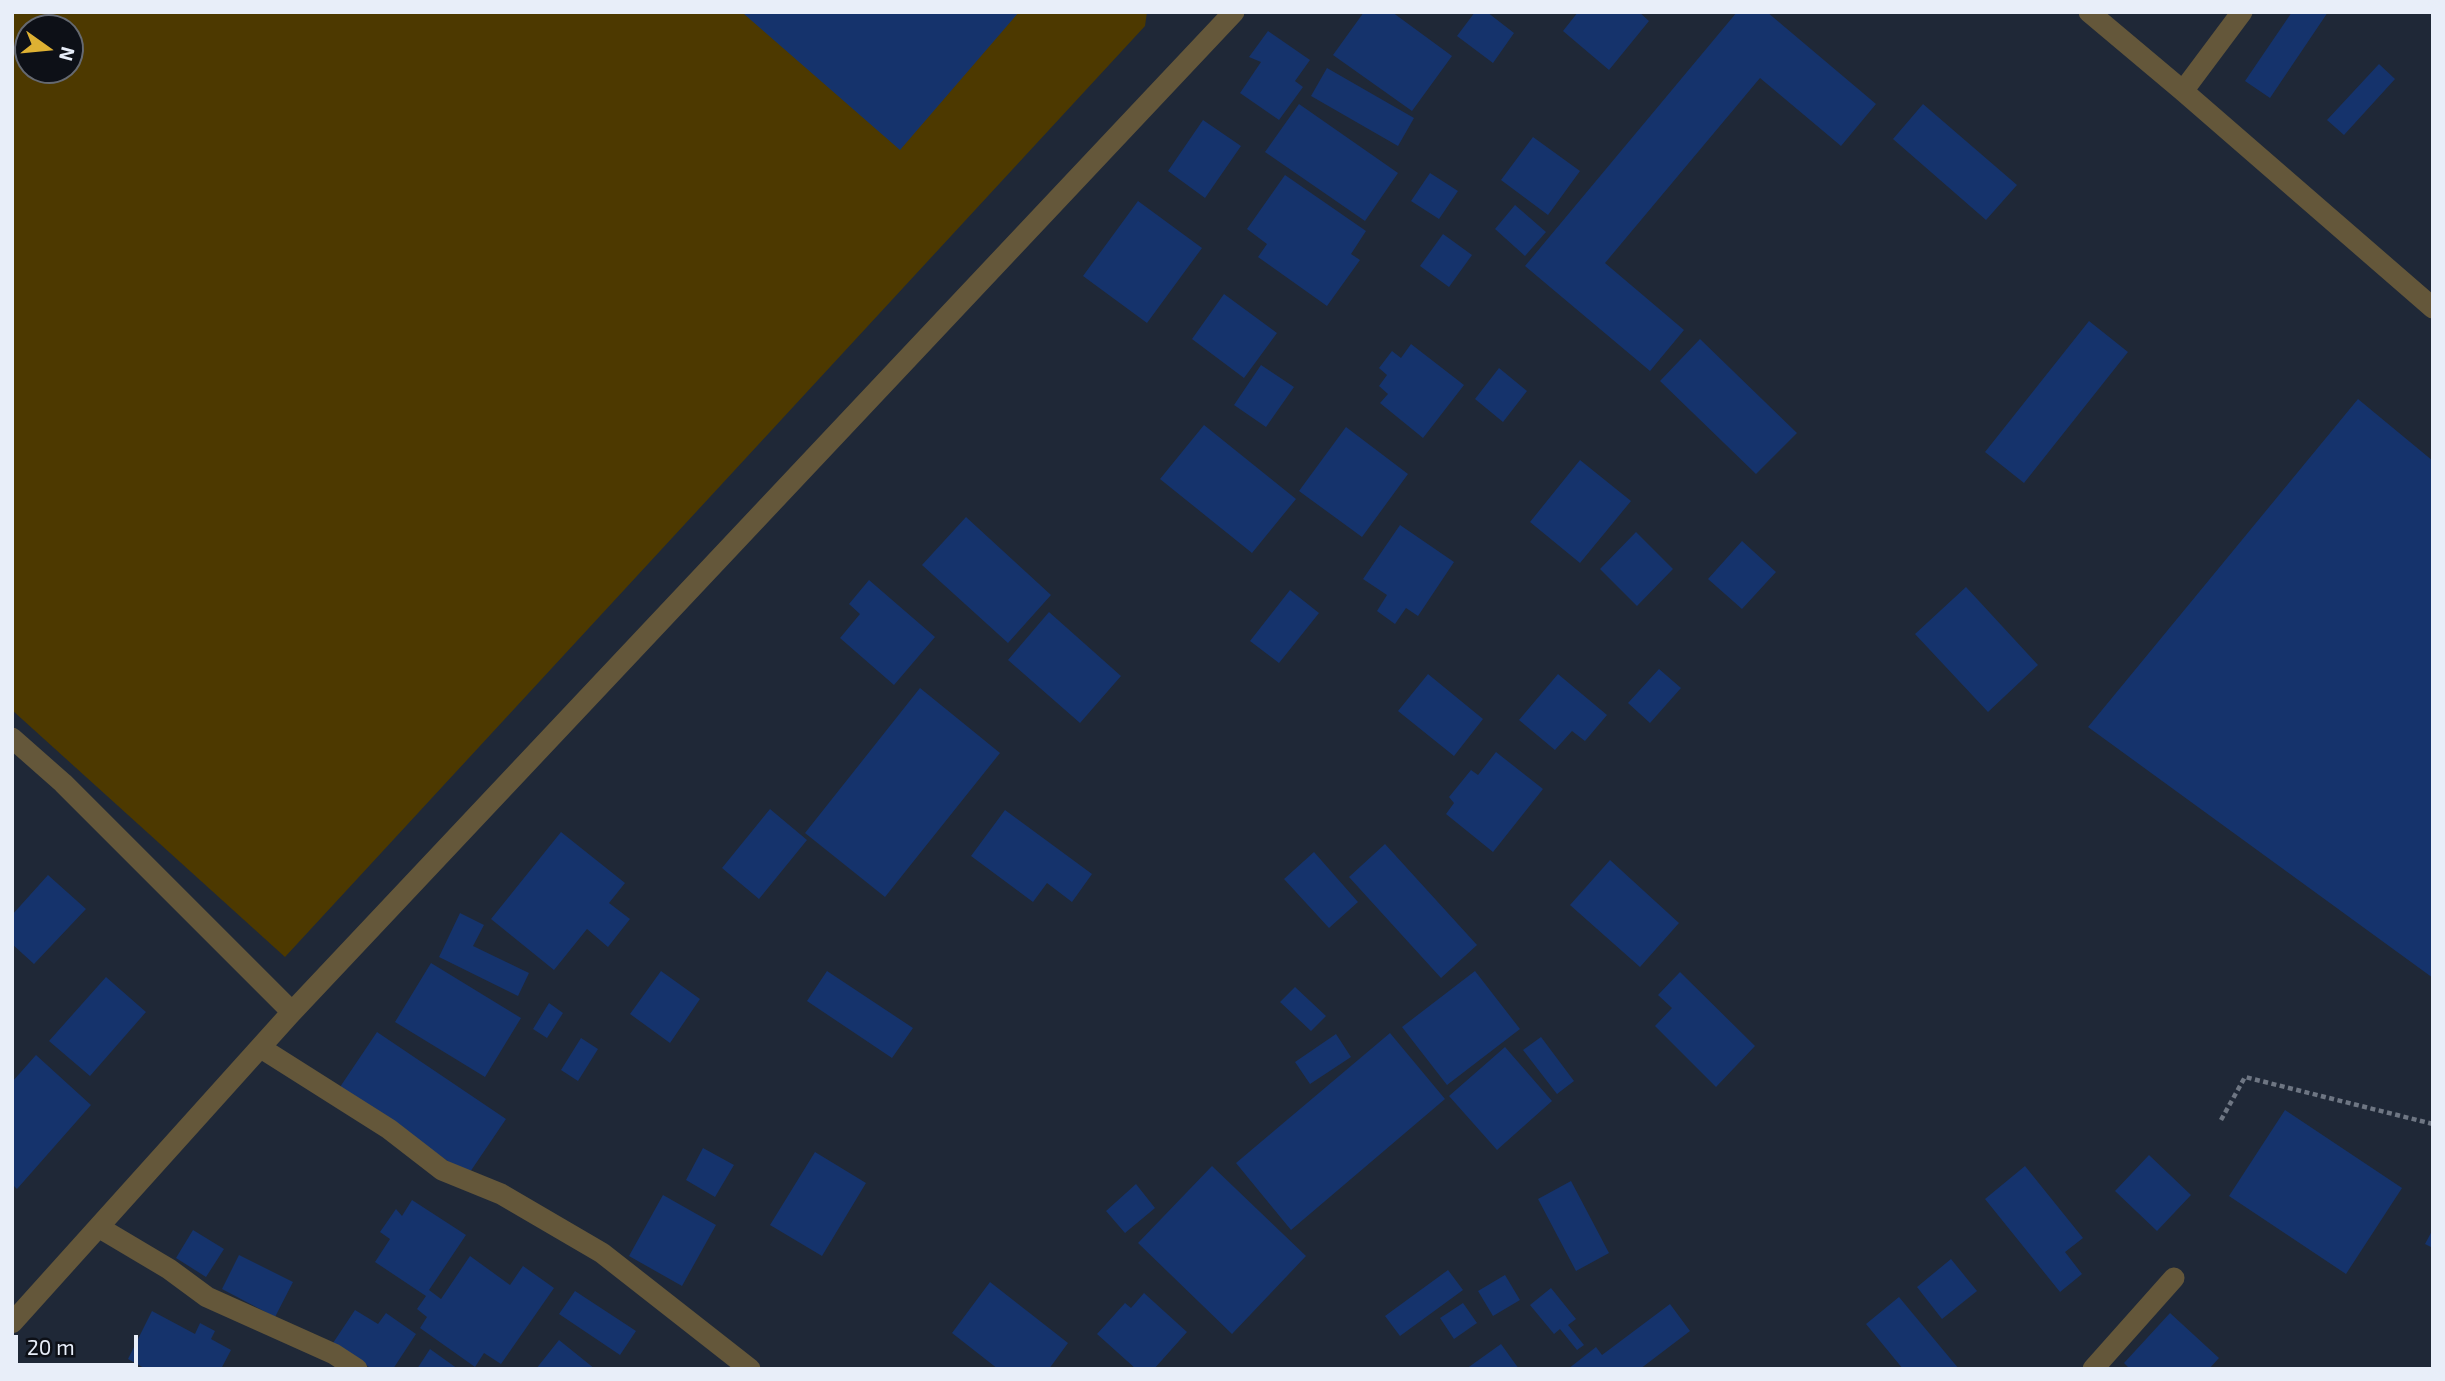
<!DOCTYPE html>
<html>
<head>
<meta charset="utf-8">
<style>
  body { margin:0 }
  #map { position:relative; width:2445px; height:1381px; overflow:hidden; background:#1f2837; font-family:"Exo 2",sans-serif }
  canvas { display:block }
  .frame { position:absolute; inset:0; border:14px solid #e8eef9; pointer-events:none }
  .north { position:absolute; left:14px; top:14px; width:70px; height:70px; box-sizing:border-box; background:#0d1017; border:2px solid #656971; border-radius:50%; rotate:105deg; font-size:19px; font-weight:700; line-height:28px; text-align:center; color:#e8eef9 }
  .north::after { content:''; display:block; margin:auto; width:24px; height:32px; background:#deb133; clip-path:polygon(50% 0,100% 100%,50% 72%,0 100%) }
  .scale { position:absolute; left:14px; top:1335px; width:124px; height:32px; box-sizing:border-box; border:4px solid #e8eef9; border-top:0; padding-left:9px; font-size:21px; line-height:24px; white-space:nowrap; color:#e8eef9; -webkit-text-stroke:5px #0d1017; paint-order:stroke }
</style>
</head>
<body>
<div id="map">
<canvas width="2445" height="1381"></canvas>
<div class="frame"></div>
<div class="north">N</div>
<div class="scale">20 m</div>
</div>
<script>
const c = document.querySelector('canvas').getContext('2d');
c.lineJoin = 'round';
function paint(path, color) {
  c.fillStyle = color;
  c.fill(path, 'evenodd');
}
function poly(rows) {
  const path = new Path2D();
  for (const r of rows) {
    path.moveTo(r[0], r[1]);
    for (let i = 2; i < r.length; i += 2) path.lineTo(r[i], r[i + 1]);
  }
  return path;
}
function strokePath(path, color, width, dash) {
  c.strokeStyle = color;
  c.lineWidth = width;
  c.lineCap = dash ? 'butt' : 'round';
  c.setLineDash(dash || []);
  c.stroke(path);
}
paint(poly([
  [12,12,1147,12,1145,26,285,957,12,710],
  [28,28,70,28,70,70,28,70]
]), '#4d3900');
paint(poly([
  [745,12,1019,12,900,150,744,14],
  [1364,12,1392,12,1452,56,1412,111,1333,55],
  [1475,12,1487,12,1514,33,1493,63,1457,36],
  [1578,12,1639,12,1649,21,1609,70,1563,31],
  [1737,12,1767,12,1876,104,1841,146,1760,78,1605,263,1684,330,1650,371,1525,266],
  [2292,12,2328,12,2270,98,2245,81],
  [1268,31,1310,60,1295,81,1303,87,1279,120,1240,93,1261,62,1249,57],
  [2379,64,2395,79,2344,135,2327,120],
  [1327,68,1414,118,1398,146,1311,96],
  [1299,104,1398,173,1365,221,1265,152],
  [1923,104,2017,185,1986,220,1893,139],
  [1203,120,1241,146,1205,198,1168,171],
  [1533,137,1580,171,1548,215,1501,180],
  [1430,173,1458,191,1439,219,1411,201],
  [1285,175,1366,231,1351,254,1360,260,1327,306,1258,257,1267,244,1247,229],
  [1138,201,1202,248,1147,323,1083,276],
  [1515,205,1546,232,1525,256,1495,229],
  [1443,234,1472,255,1449,287,1420,266],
  [1224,294,1277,333,1244,378,1192,339],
  [2089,321,2128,352,2024,483,1985,452],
  [1700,339,1797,433,1756,474,1660,381],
  [1411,344,1464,385,1423,438,1380,403,1388,394,1379,386,1387,375,1379,368,1392,351,1401,358],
  [1261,365,1294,387,1266,427,1234,405],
  [1499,368,1527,391,1503,422,1475,399],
  [2358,399,2433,461,2433,978,2088,727],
  [1204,425,1296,499,1252,553,1160,479],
  [1346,427,1408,474,1362,537,1299,491],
  [1580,460,1631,501,1580,563,1530,522],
  [966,517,1051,595,1008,643,922,565],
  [1400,525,1454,562,1418,616,1406,608,1395,624,1377,611,1387,595,1363,579],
  [1636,532,1673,569,1637,606,1600,569],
  [1742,541,1776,572,1742,609,1708,579],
  [869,580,935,637,894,685,840,638,860,614,849,604],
  [1966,587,2038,665,1988,712,1915,634],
  [1290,590,1319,613,1279,663,1250,641],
  [1049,612,1121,676,1080,723,1008,660],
  [1659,669,1681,688,1650,723,1628,703],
  [1428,674,1483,719,1454,756,1398,711],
  [1558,674,1607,715,1585,741,1572,731,1555,750,1519,720],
  [920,688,1000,753,885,897,805,833],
  [1496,752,1543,789,1493,852,1446,814,1454,803,1449,797,1471,770,1478,775],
  [770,809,807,840,759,899,722,868],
  [1005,810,1092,874,1072,902,1047,883,1033,902,971,856],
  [561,832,625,883,609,903,630,919,608,947,587,929,554,970,491,919],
  [1385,844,1477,945,1441,978,1349,877],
  [1314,852,1358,902,1329,928,1284,879],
  [1610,860,1679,923,1640,967,1570,905],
  [48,875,86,909,34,964,12,944,12,915],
  [460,913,484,925,473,946,529,973,518,996,439,957],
  [431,963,521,1018,485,1077,395,1022],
  [661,971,700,999,670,1043,630,1014],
  [827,971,913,1028,892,1058,807,1001],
  [1475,971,1520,1029,1447,1085,1402,1027],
  [1680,972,1755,1046,1716,1087,1655,1026,1672,1008,1658,995],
  [106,977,146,1012,90,1076,49,1041],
  [1295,987,1326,1016,1311,1031,1280,1002],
  [549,1003,563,1013,547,1038,533,1029],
  [377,1032,506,1119,468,1175,340,1087],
  [1390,1033,1445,1099,1291,1230,1236,1163],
  [1336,1034,1351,1057,1310,1084,1295,1062],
  [1541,1037,1574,1081,1557,1094,1523,1050],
  [581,1038,598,1049,578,1081,561,1070],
  [1505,1047,1552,1101,1497,1150,1449,1096],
  [36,1055,91,1105,17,1189,12,1184,12,1082],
  [2285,1110,2402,1188,2346,1274,2229,1196],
  [703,1148,734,1165,715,1197,686,1180],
  [815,1152,866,1183,822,1256,770,1225],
  [2149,1155,2191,1195,2157,1231,2115,1191],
  [1212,1166,1306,1256,1232,1334,1138,1243],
  [2025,1166,2083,1238,2065,1252,2082,1274,2060,1292,1985,1199],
  [1571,1181,1609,1253,1576,1271,1538,1199],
  [1136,1184,1155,1208,1125,1233,1106,1211],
  [663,1195,716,1225,682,1286,629,1256],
  [412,1200,466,1235,429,1290,441,1299,470,1256,510,1285,523,1266,554,1288,501,1364,484,1353,475,1367,420,1328,427,1317,417,1309,426,1296,375,1262,390,1239,380,1232,396,1209,402,1216],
  [2433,1229,2433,1248,2425,1244],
  [193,1230,224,1249,206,1277,176,1258],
  [239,1255,293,1282,275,1317,222,1289],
  [1951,1259,1977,1291,1942,1319,1917,1287],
  [1448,1270,1463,1290,1400,1336,1385,1316],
  [1505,1275,1520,1300,1493,1316,1478,1291],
  [990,1282,1068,1343,1049,1369,998,1369,952,1333],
  [1551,1288,1576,1319,1568,1325,1584,1345,1577,1350,1560,1329,1554,1334,1530,1305],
  [575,1291,636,1331,620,1355,559,1314],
  [1144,1293,1187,1332,1154,1369,1136,1369,1097,1334,1125,1303,1131,1308],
  [1899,1297,1959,1369,1903,1369,1866,1324],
  [1463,1303,1477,1323,1454,1339,1440,1318],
  [1670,1304,1690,1331,1640,1369,1568,1369,1596,1347,1602,1355],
  [355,1310,378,1324,386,1313,416,1334,393,1369,372,1369,333,1343],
  [152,1311,195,1334,200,1323,215,1331,211,1339,231,1350,221,1369,146,1369,128,1359],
  [2170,1313,2219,1358,2209,1369,2130,1369,2124,1363],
  [559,1340,595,1369,536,1369],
  [1501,1344,1519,1369,1466,1369],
  [430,1349,458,1369,417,1369]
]), '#15336c');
strokePath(poly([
  [2221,1120,2245,1077,2433,1124]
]), '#6e7683', 4.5, [5, 3.5]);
strokePath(poly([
  [2089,12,2183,91,2433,308],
  [2183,91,2242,12],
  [12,738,63,783,292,1012],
  [261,1048,389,1129,442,1170,501,1194,602,1253,750,1369],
  [100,1228,169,1269,207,1297,334,1354,357,1369],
  [12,1323,292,1012,1234,12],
  [2093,1369,2174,1278]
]), '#64573a', 21);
</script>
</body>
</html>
